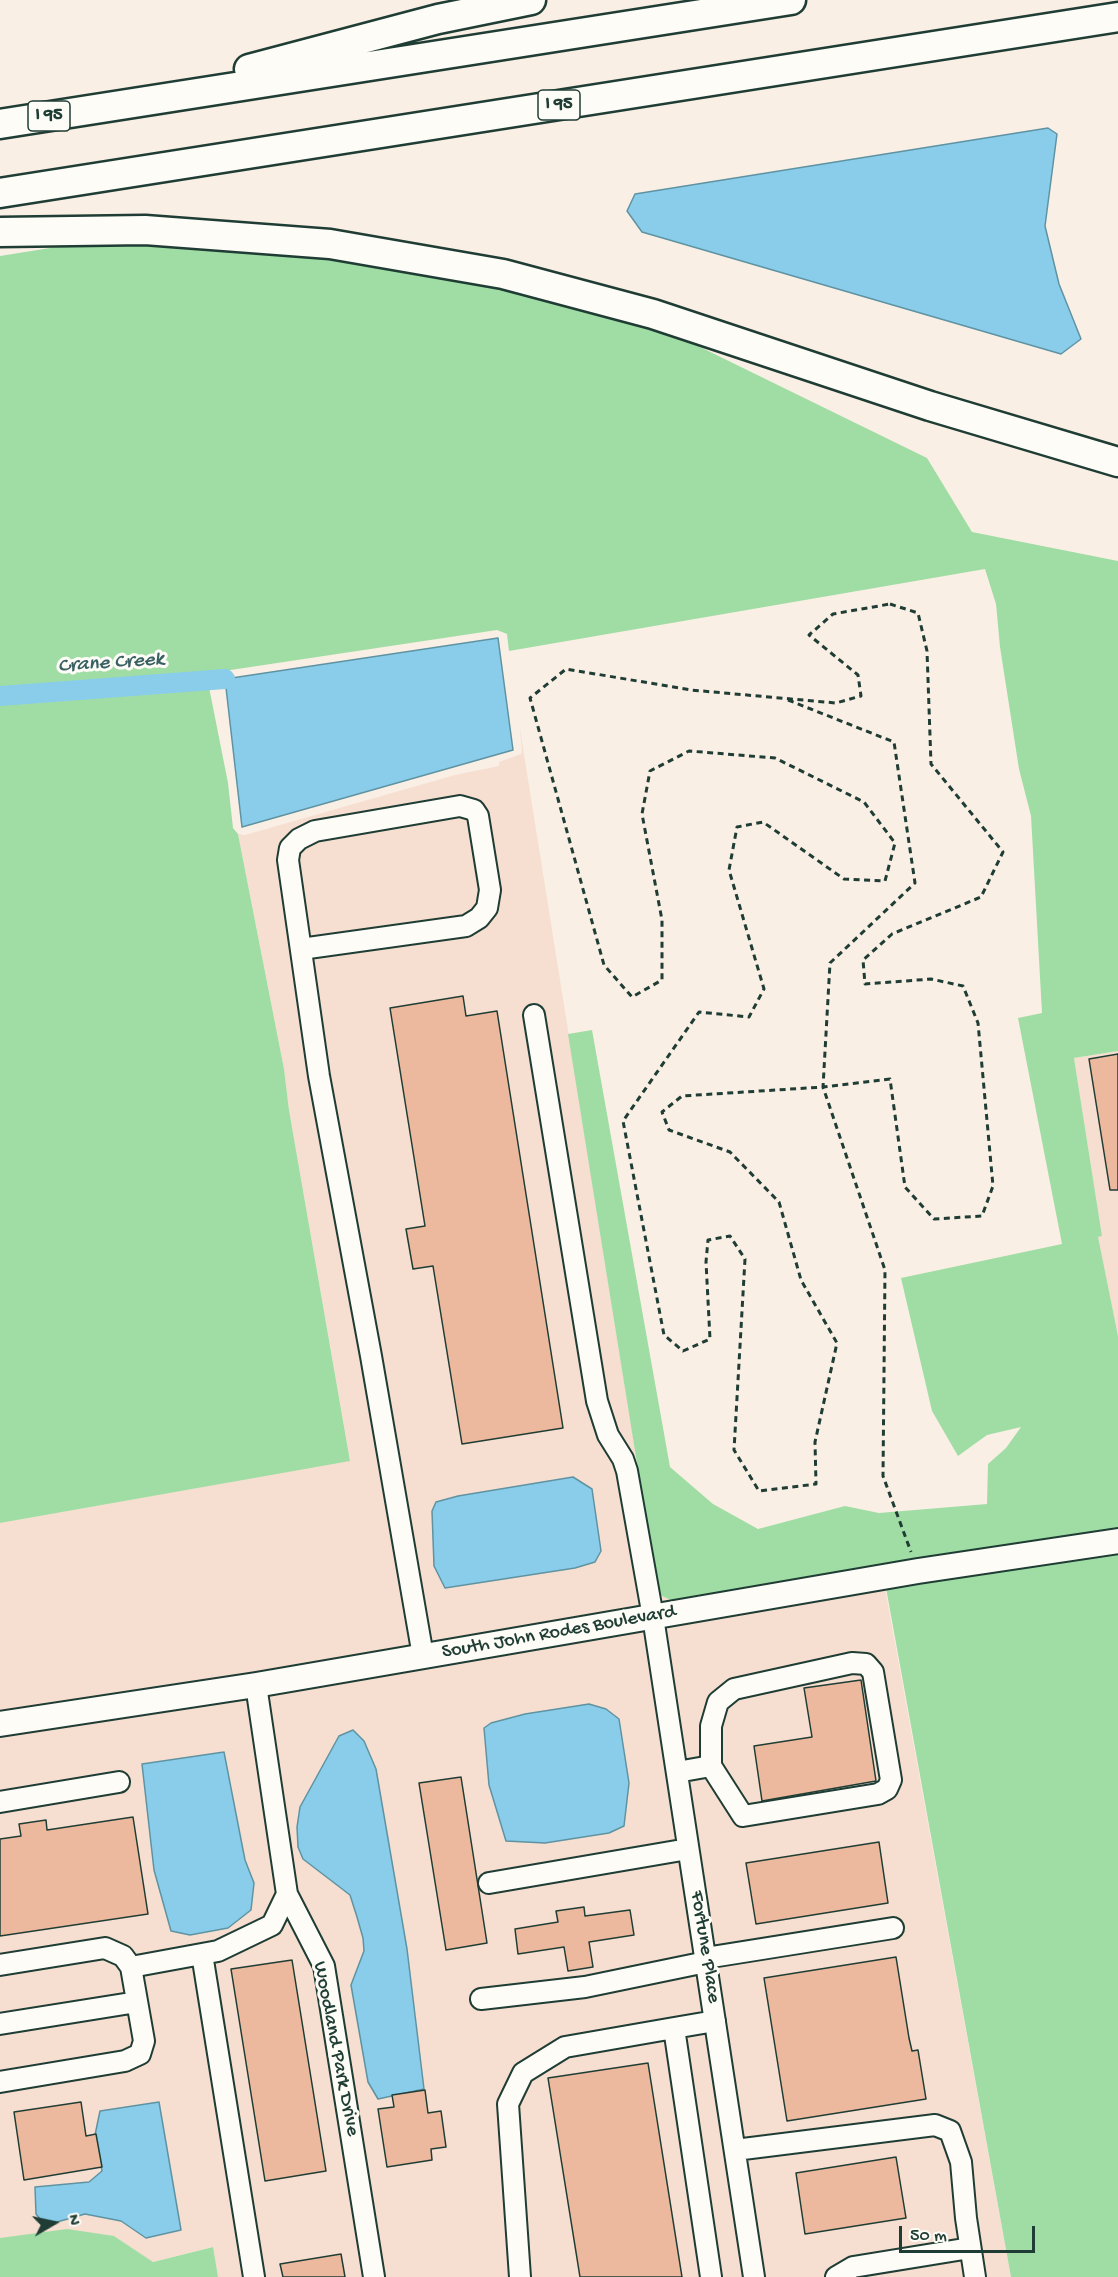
<!DOCTYPE html>
<html>
<head>
<meta charset="utf-8">
<style>
  body { margin:0 }
  #map { position:relative; width:1118px; height:2277px; overflow:hidden; background:#faefe5; font-family:"Gochi Hand",sans-serif }
  canvas { display:block }
  .north { position:absolute; left:24px; top:2193px; width:60px; height:60px; -webkit-text-stroke:4px #fdfcf7; paint-order:stroke; rotate:81deg; font-size:16px; font-weight:700; line-height:24px; text-align:center; color:#1f3d34 }
  .north::after { content:''; display:block; margin:auto; width:21px; height:27px; background:#1f3d34; clip-path:polygon(50% 0,100% 100%,50% 72%,0 100%) }
  .scale { position:absolute; left:899px; top:2226px; width:136px; height:27px; box-sizing:border-box; border:3px solid #1f3d34; border-top:0; padding-left:8px; font-size:18px; line-height:21px; white-space:nowrap; color:#1f3d34; -webkit-text-stroke:4px #fdfcf7; paint-order:stroke }
</style>
</head>
<body>
<div id="map">
<canvas width="1118" height="2277"></canvas>
<div class="north">N</div>
<div class="scale">50 m</div>
</div>
<script>
const c = document.querySelector('canvas').getContext('2d');
c.lineJoin = 'round';
function paint(path, color) {
  c.fillStyle = color;
  c.fill(path, 'evenodd');
}
function poly(rows) {
  const path = new Path2D();
  for (const r of rows) {
    path.moveTo(r[0], r[1]);
    for (let i = 2; i < r.length; i += 2) path.lineTo(r[i], r[i + 1]);
  }
  return path;
}
function strokePath(path, color, width, dash) {
  c.strokeStyle = color;
  c.lineWidth = width;
  c.lineCap = dash ? 'butt' : 'round';
  c.setLineDash(dash || []);
  c.stroke(path);
}
function label(font, color, halo, rows, align = 'center') {
  c.font = font + ' "Gochi Hand",sans-serif';
  c.lineWidth = 6;
  c.setLineDash([]);
  c.textBaseline = 'middle';
  c.strokeStyle = halo;
  c.fillStyle = color;
  for (const [text, x, y, turn = 0] of rows) {
    c.save();
    c.translate(x, y);
    c.rotate((+turn || 0) * Math.PI / 180);
    c.textAlign = isNaN(turn) ? turn : align;
    if (halo) c.strokeText(text, 0, 0);
    c.fillText(text, 0, 0);
    c.restore();
  }
}
paint(poly([
  [519,723,658,1594,677,1603,254,1676,0,1715,0,1523,350,1460,289,1110,284,1069,238,834,245,835,455,775,499,766,499,762,521,754,522,749],
  [573,1477,575,1568,446,1588,527,1486],
  [1118,1051,1118,1336,1097,1237,1102,1236,1074,1058],
  [885,1588,1011,2277,218,2277,212,2247,152,2262,114,2236,0,2238,0,1733],
  [589,1704,606,1709,619,1719,629,1783,609,1833,545,1843,506,1841,491,1723,525,1714],
  [225,1753,245,1860,254,1883,143,1764],
  [376,1769,416,2016,423,2089,351,1985,364,1951,363,1938,350,1895,303,1859],
  [95,2135,146,2238,121,2221,85,2214,89,2182,102,2171]
]), '#f6dfd0');
paint(poly([
  [100,240,328,254,500,283,649,322,927,458,972,532,1118,561,1118,1051,1074,1058,1102,1236,1098,1237,1118,1336,1118,1532,677,1603,658,1594,568,1034,592,1030,670,1467,713,1504,758,1529,845,1506,879,1513,987,1504,988,1464,1006,1448,1021,1427,987,1435,958,1456,932,1411,901,1278,1062,1244,1018,1018,1042,1013,1031,816,1019,769,1000,647,996,604,985,569,509,651,507,634,497,630,224,671,219,674,216,685,209,687,228,783,233,828,238,834,284,1069,289,1110,350,1461,0,1523,0,256],
  [1118,1551,1118,2277,1011,2277,886,1588,919,1580],
  [67,2229,114,2236,153,2262,213,2247,218,2277,0,2277,0,2238]
]), '#a0dda4');
const water = poly([
  [1048,128,1057,134,1045,226,1059,284,1081,339,1061,354,642,232,627,211,635,194,1048,128],
  [498,638,513,750,242,827,225,679,498,638],
  [573,1477,592,1489,601,1551,595,1562,575,1568,445,1588,434,1566,432,1511,436,1502,458,1496,573,1477],
  [589,1704,606,1709,619,1719,629,1783,624,1826,609,1833,545,1843,506,1841,489,1785,484,1728,491,1723,525,1714,589,1704],
  [353,1730,364,1741,376,1769,407,1949,424,2089,378,2099,368,2082,351,1985,364,1951,363,1938,357,1917,350,1895,303,1859,298,1847,297,1827,300,1807,339,1736,353,1730],
  [224,1752,245,1860,254,1883,251,1910,228,1928,190,1935,171,1931,154,1870,142,1764,224,1752],
  [159,2102,181,2230,146,2238,121,2221,85,2214,57,2222,42,2221,36,2214,35,2187,89,2182,102,2171,95,2135,100,2111,159,2102]
]);
paint(water, '#89cdeb');
strokePath(water, '#5f93a2', 1.5);
strokePath(poly([
  [0,696,225,679]
]), '#89cdeb', 20);
const building = poly([
  [463,996,466,1016,497,1011,563,1428,462,1444,433,1266,413,1269,406,1229,425,1226,390,1008,463,996],
  [1118,1054,1118,1190,1110,1190,1089,1059,1118,1054],
  [861,1680,876,1781,762,1801,754,1746,812,1737,804,1688,861,1680],
  [461,1777,487,1943,446,1950,419,1783,461,1777],
  [133,1817,148,1914,0,1936,0,1839,21,1836,19,1824,46,1820,47,1830,133,1817],
  [879,1842,888,1903,756,1924,746,1863,879,1842],
  [584,1907,585,1916,630,1910,634,1935,589,1942,593,1967,568,1971,564,1947,518,1954,515,1929,558,1922,556,1911,584,1907],
  [896,1957,909,2038,912,2051,918,2050,926,2099,787,2121,764,1978,896,1957],
  [292,1960,326,2171,265,2181,231,1969,292,1960],
  [648,2063,682,2277,580,2277,548,2078,648,2063],
  [425,2090,428,2113,441,2111,446,2147,431,2149,432,2160,387,2167,378,2109,394,2107,392,2095,425,2090],
  [81,2102,86,2136,96,2134,102,2167,24,2180,14,2112,81,2102],
  [896,2157,906,2218,805,2234,796,2173,896,2157],
  [341,2254,345,2277,283,2277,280,2264,341,2254]
]);
paint(building, '#ecb99e');
strokePath(building, '#1f3d34', 1.5);
const minor = poly([
  [301,949,466,926,479,918,487,908,490,890,478,816,474,810,460,806,315,831,299,839,290,848,288,860,319,1076,371,1356,423,1656],
  [534,1015,597,1401,608,1435,623,1459,627,1471,653,1617,754,2277],
  [256,1685,287,1894,324,1966,374,2277],
  [677,1772,711,1766,743,1816,878,1794,887,1789,891,1780,873,1672,866,1664,852,1663,734,1689,718,1702,711,1726,711,1766],
  [0,1802,119,1782],
  [489,1883,688,1849],
  [202,1954,254,2277],
  [705,1958,893,1928],
  [0,1965,105,1948,123,1956,131,1967,144,2041,140,2054,125,2061,0,2082],
  [131,1967,218,1951,272,1925,287,1894],
  [481,1999,585,1987,706,1962],
  [0,2024,137,2002],
  [735,2150,935,2125,950,2131,961,2162,966,2218,975,2277],
  [520,2277,508,2104,523,2073,565,2047,674,2028],
  [711,2277,674,2028,715,2021],
  [836,2277,853,2267,970,2248]
]);
const major = poly([
  [0,1724,256,1685,918,1571,1118,1541]
]);
const highway = poly([
  [249,69,438,19,531,0],
  [0,124,791,0],
  [0,193,1118,17],
  [0,232,145,230,330,244,503,274,653,314,930,406,1118,462]
]);
strokePath(minor, '#1f3d34', 24);
strokePath(major, '#1f3d34', 28);
strokePath(highway, '#1f3d34', 33);
strokePath(poly([
  [890,604,918,613,927,651,931,764,1003,852,981,897,892,934,863,960,865,984,931,979,963,986,978,1023,993,1186,982,1216,934,1219,905,1187,890,1079,823,1087,682,1096,662,1112,669,1130,730,1152,779,1202,801,1280,837,1343,815,1442,816,1484,759,1491,734,1450,745,1259,730,1236,708,1240,706,1262,710,1339,683,1351,664,1335,623,1121,699,1012,749,1017,764,989,729,870,737,827,763,822,844,879,885,881,895,843,864,802,775,758,689,751,650,771,642,814,662,920,662,980,632,997,604,965,530,698,566,669,691,690,836,703,861,696,858,675,809,635,833,614,890,604],
  [788,700,894,742,915,883,830,963,823,1087,885,1270,883,1476,911,1552]
]), '#1f3d34', 3, [6, 4.5]);
strokePath(minor, '#fdfcf7', 20);
strokePath(major, '#fdfcf7', 24);
strokePath(highway, '#fdfcf7', 28);
for (const [x, y, w] of [
  [559,105,42],
  [49,116,42]
]) {
  const box = new Path2D();
  box.roundRect(x - w / 2, y - 15, w, 30, 4.5);
  c.fillStyle = '#fdfcf7';
  c.fill(box);
  strokePath(box, '#1f3d34', 1.5);
}
label('bold 18px', '#1f3d34', null, [
  ["I 95",559,105],
  ["I 95",49,116]
]);
label('20px', '#1f3d34', '#fdfcf7', [
  ["South John Rodes Boulevard",559,1633,-10],
  ["Fortune Place",704,1947,81],
  ["Woodland Park Drive",335,2049,79]
]);
label('italic 21px', '#3a6162', '#fdfcf7', [
  ["Crane Creek",111,664,-4]
]);
</script>
</body>
</html>
